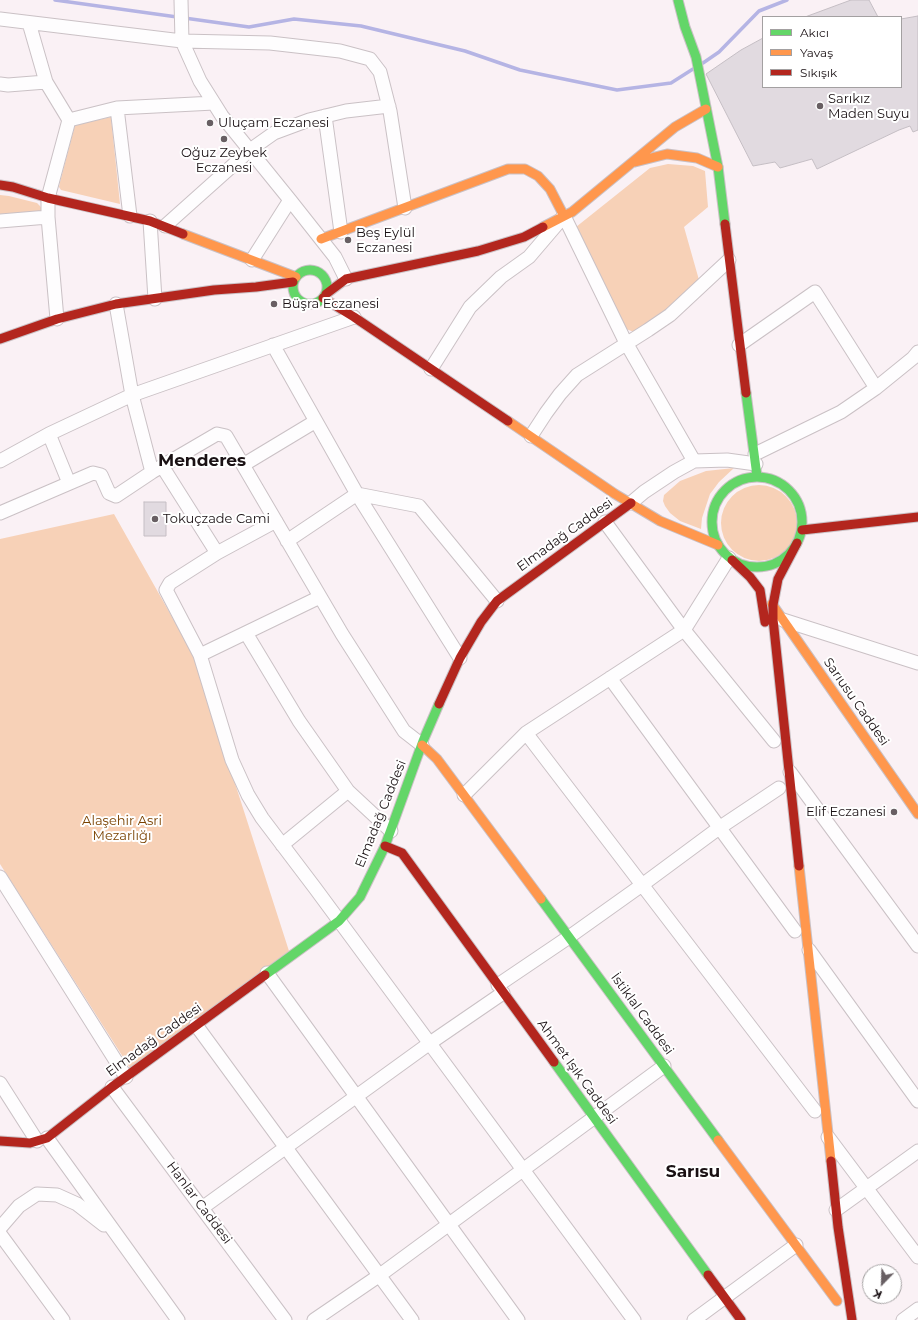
<!DOCTYPE html>
<html>
<head>
<meta charset="utf-8">
<style>
  body { margin:0 }
  #map { position:relative; width:918px; height:1320px; overflow:hidden; background:#faf1f5; font-family:Montserrat,sans-serif }
  canvas { display:block }
  .legend { position:absolute; left:762px; top:16px; width:140px; height:72px; box-sizing:border-box; background:#fff; border:1px solid #a3a0a1; margin:0; padding:5px 7px; list-style:none; font-size:12px; color:#1a1114 }
  .legend li { display:flex; align-items:center; gap:8px; height:20px }
  .legend b { width:20px; border:1px solid #a3a0a1 }
  .north { position:absolute; left:862px; top:1264px; width:40px; height:40px; box-sizing:border-box; background:#fff; border:1px solid #a3a0a1; border-radius:50%; rotate:203deg; font-size:11px; font-weight:700; line-height:16px; text-align:center; color:#1a1114 }
  .north::after { content:''; display:block; margin:auto; width:14px; height:18px; background:#685f63; clip-path:polygon(50% 0,100% 100%,50% 72%,0 100%) }
</style>
</head>
<body>
<div id="map">
<canvas width="918" height="1320"></canvas>
<ul class="legend">
<li><b style="height:5px;background:#63d668"></b>Akıcı</li>
<li><b style="height:5px;background:#ff974d"></b>Yavaş</li>
<li><b style="height:5px;background:#b3261e"></b>Sıkışık</li>
</ul>
<div class="north">K</div>
</div>
<script>
const c = document.querySelector('canvas').getContext('2d');
c.lineJoin = 'round';
function paint(path, color) {
  c.fillStyle = color;
  c.fill(path, 'evenodd');
}
function poly(rows) {
  const path = new Path2D();
  for (const r of rows) {
    if (r.length === 3) {
      path.moveTo(r[0] + r[2], r[1]);
      path.arc(r[0], r[1], r[2], 0, 2 * Math.PI);
      continue;
    }
    path.moveTo(r[0], r[1]);
    for (let i = 2; i < r.length; i += 2) path.lineTo(r[i], r[i + 1]);
  }
  return path;
}
function strokePath(path, color, width, dash) {
  c.strokeStyle = color;
  c.lineWidth = width;
  c.lineCap = dash ? 'butt' : 'round';
  c.setLineDash(dash || []);
  c.stroke(path);
}
function label(font, color, halo, rows, align = 'center') {
  c.font = font + ' Montserrat,sans-serif';
  c.lineWidth = 4;
  c.setLineDash([]);
  c.textBaseline = 'middle';
  c.strokeStyle = halo;
  c.fillStyle = color;
  for (const [text, x, y, turn = 0] of rows) {
    c.save();
    c.translate(x, y);
    c.rotate((+turn || 0) * Math.PI / 180);
    c.textAlign = isNaN(turn) ? turn : align;
    if (halo) c.strokeText(text, 0, 0);
    c.fillText(text, 0, 0);
    c.restore();
  }
}
paint(poly([
  [111,117,120,204,61,190,59,187,60,182,75,125],
  [668,164,693,166,705,171,708,207,684,227,699,280,645,328,634,332,626,329,576,227,650,168],
  [0,195,9,196,37,203,40,206,42,209,39,212,0,214],
  [734,468,719,482,710,494,702,518,701,529,680,521,670,513,665,506,663,501,664,495,680,481,706,471],
  [759,523,38],
  [114,514,194,656,289,951,130,1068,0,864,0,539]
]), '#f7d1b7');
strokePath(poly([
  [55,0,249,27,294,19,361,26,465,51,520,70,617,90,671,83,693,69],
  [703,63,719,52,759,11,787,0]
]), '#b5b4e4', 3.5);
const building = poly([
  [851,0,869,0,878,17,805,17,851,0],
  [918,16,918,130,913,132,910,126,899,130,817,169,812,159,780,168,775,162,753,166,706,74,741,50,763,38,763,87,901,87,901,19,918,16],
  [144,502,166,502,166,536,144,536,144,502]
]);
paint(building, '#e1dae0');
strokePath(building, '#c5bec4', 1);
const street = poly([
  [181,0,182,41,200,81,222,116,290,200,335,257,346,279],
  [0,19,182,41,270,43,340,51,370,59,380,72,390,111,405,208],
  [29,23,46,82,69,120],
  [0,84,8,85,46,82],
  [117,108,130,216],
  [325,116,341,232],
  [0,221,48,217],
  [150,221,155,299],
  [165,226,250,150,274,133,309,120,346,111,389,106],
  [252,260,290,200],
  [116,304,132,395,152,472],
  [57,319,48,217,48,198,69,120,117,108,214,103],
  [273,345,357,494,460,658],
  [739,345,815,292,876,388],
  [431,369,470,307,501,277,529,257,564,216,625,341,694,461],
  [49,434,69,483],
  [531,436,546,413,560,394,577,375,648,330,670,315,729,260],
  [755,454,841,412,876,388,913,358,918,352],
  [0,461,49,434,132,395,354,317],
  [243,465,316,421],
  [162,466,217,553],
  [631,503,644,492,674,472,694,461,727,460,756,464],
  [0,513,93,473,101,475,109,493,116,496,152,472,217,434,226,436,342,634,404,731,422,745],
  [276,521,217,553,170,583,166,590,200,655,232,760,248,795,262,818,315,888,634,1320],
  [605,522,684,630,774,741],
  [287,541,357,494,419,506,497,601],
  [783,620,918,663],
  [246,633,299,721,348,791,391,831],
  [200,655,320,597],
  [610,678,795,931],
  [526,733,815,1111],
  [790,772,918,946],
  [464,795,526,733,684,630,729,558],
  [282,845,348,791],
  [0,877,126,1077],
  [809,950,918,1101],
  [267,973,518,1320],
  [498,985,569,937,642,885,719,828,779,788],
  [196,1025,412,1320],
  [0,1083,37,1141],
  [112,1087,285,1320],
  [828,1137,918,1257],
  [47,1138,178,1320],
  [202,1208,430,1043,503,993],
  [836,1210,918,1151],
  [0,1228,19,1206,37,1194,57,1195,77,1204,104,1225],
  [0,1234,63,1320],
  [314,1320,380,1275,664,1066],
  [694,1320,796,1245],
  [903,1320,918,1309]
]);
const fast = poly([
  [678,0,685,27,696,57,718,167,725,224],
  [310,287,17],
  [746,393,757,476],
  [757,522,45],
  [541,899,718,1140],
  [265,975,339,921,360,897,385,846,423,741,439,704],
  [554,1062,708,1275]
]);
const slow = poly([
  [635,162,667,154,697,158,718,167],
  [543,227,572,212,675,127,706,109],
  [183,234,296,277],
  [321,239,508,169,525,169,538,176,550,189,564,216],
  [508,421,615,494,660,521,718,545],
  [772,604,918,814],
  [422,745,437,759,541,899],
  [799,866,831,1161],
  [718,1140,837,1301]
]);
const jam = poly([
  [0,185,13,187,48,198,150,221,183,234],
  [725,224,746,393],
  [326,294,346,279,478,251,524,237,543,227],
  [323,298,354,317,508,421],
  [0,339,57,319,116,304,214,290,256,287,293,282],
  [802,530,918,517],
  [797,543,778,579,773,605,773,619,799,866],
  [732,560,750,577,760,590,765,622],
  [439,704,460,658,481,622,497,601,631,503],
  [385,846,402,853,554,1062],
  [0,1141,30,1143,47,1138,112,1087,265,975],
  [831,1161,838,1227,852,1320],
  [708,1275,741,1320]
]);
strokePath(street, '#cac1c5', 15);
strokePath(fast, '#cac1c5', 11);
strokePath(slow, '#cac1c5', 11);
strokePath(jam, '#cac1c5', 11);
strokePath(street, '#fefdfe', 13);
strokePath(fast, '#63d668', 9);
strokePath(slow, '#ff974d', 9);
strokePath(jam, '#b3261e', 9);
for (const [x, y, r, color] of [
  [820,106,4,"#685f63"],
  [210,123,4,"#685f63"],
  [224,139,4,"#685f63"],
  [348,240,4,"#685f63"],
  [274,304,4,"#685f63"],
  [155,519,4,"#685f63"],
  [894,812,4,"#685f63"]
]) {
  const dot = new Path2D();
  dot.arc(x, y, r, 0, 2 * Math.PI);
  c.fillStyle = color;
  c.fill(dot);
  strokePath(dot, '#fff', 1.5);
}
label('13px', '#1a1114', '#fff', [
  ["Sarıkız",828,99],
  ["Maden Suyu",828,114],
  ["Uluçam Eczanesi",218,123],
  ["Oğuz Zeybek",224,153,"center"],
  ["Eczanesi",224,168,"center"],
  ["Beş Eylül",356,233],
  ["Eczanesi",356,248],
  ["Büşra Eczanesi",282,304],
  ["Tokuçzade Cami",163,519],
  ["Elif Eczanesi",886,812,"right"]
], 'left');
label('13px', '#1a1114', '#fff', [
  ["Elmadağ Caddesi",565,535,-36],
  ["Sarıusu Caddesi",856,702,55],
  ["Elmadağ Caddesi",381,814,-68],
  ["İstiklal Caddesi",642,1014,54],
  ["Elmadağ Caddesi",154,1040,-36],
  ["Ahmet Işık Caddesi",577,1072,54],
  ["Hanlar Caddesi",199,1203,53]
]);
label('13px', '#7a4200', '#fff', [
  ["Alaşehir Asri",122,821],
  ["Mezarlığı",122,836]
]);
label('bold 17px', '#1a1114', '#fff', [
  ["Menderes",202,461],
  ["Sarısu",693,1172]
]);
</script>
</body>
</html>
